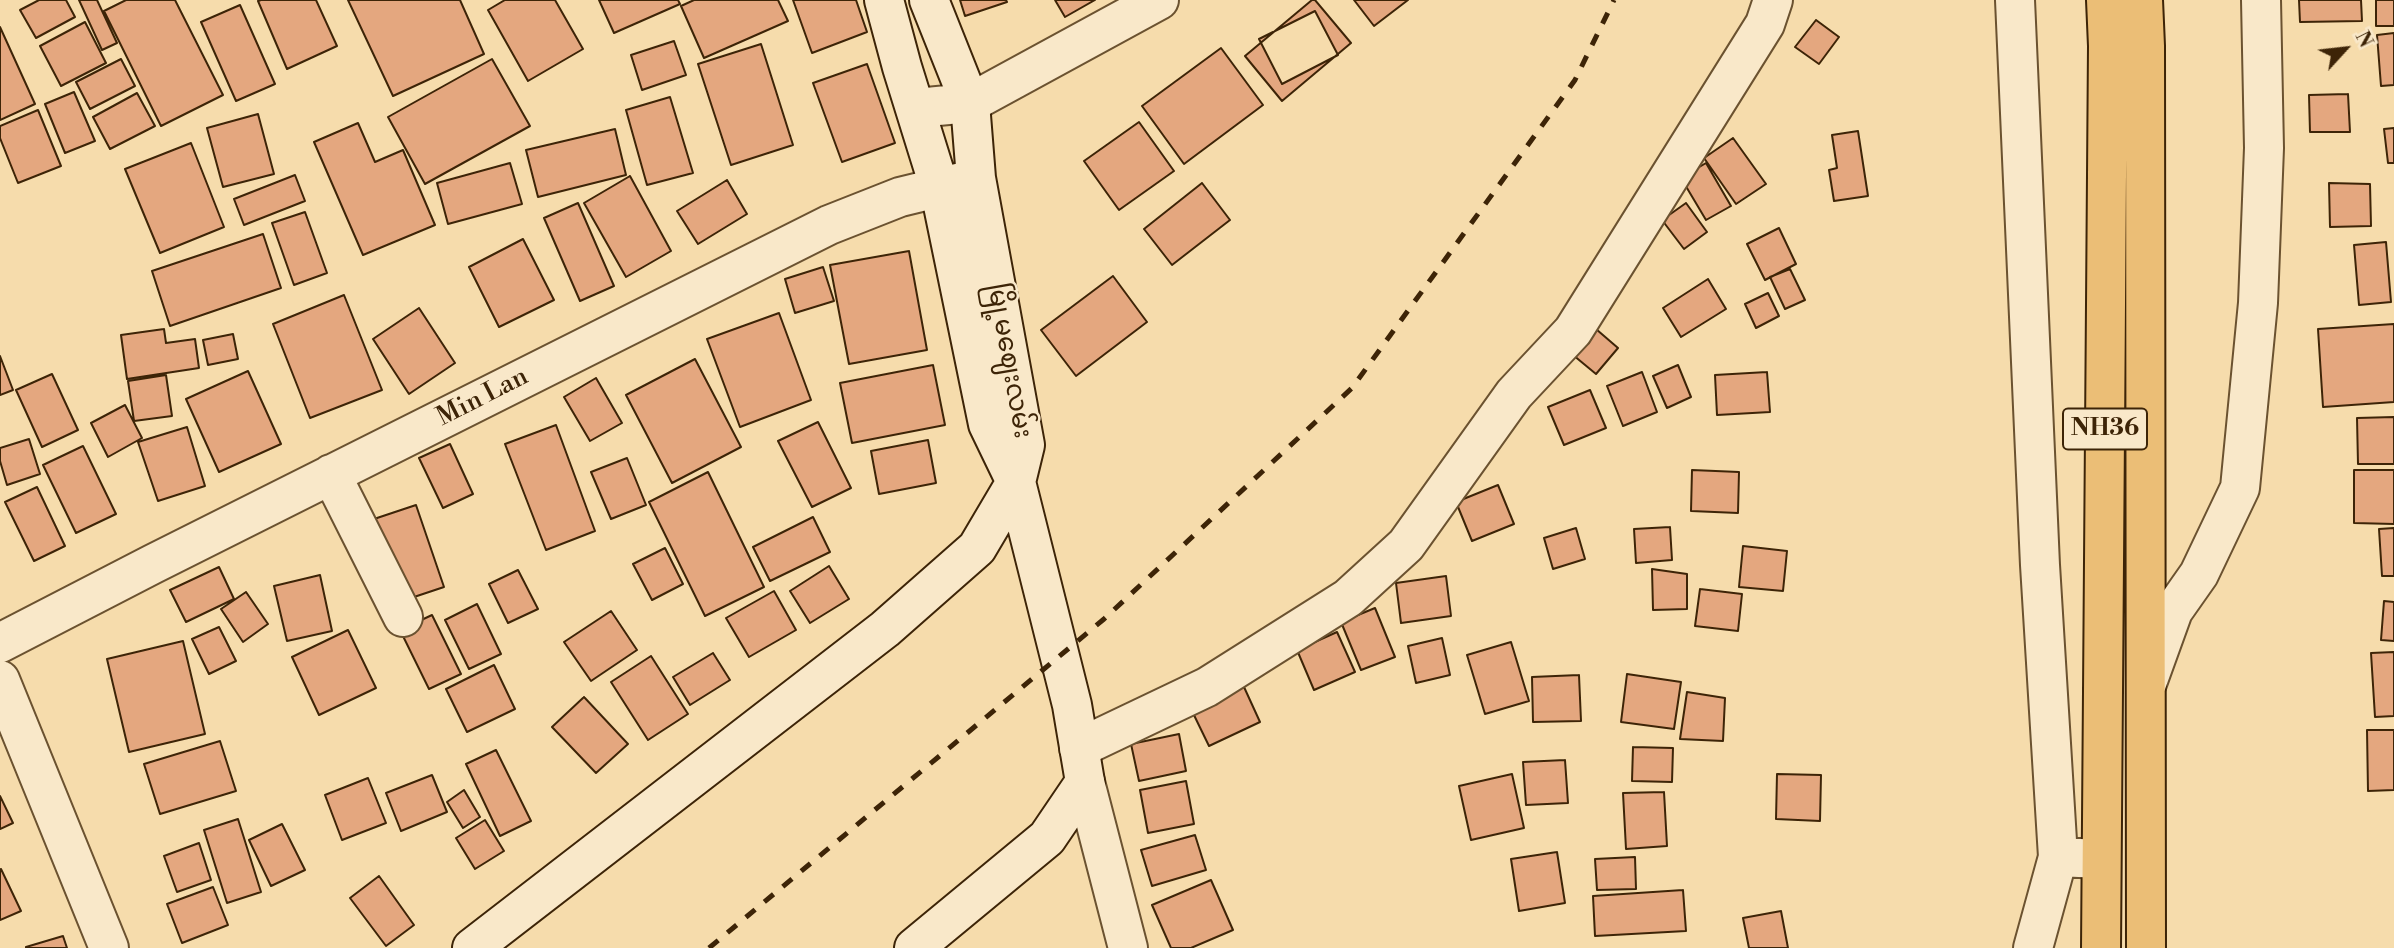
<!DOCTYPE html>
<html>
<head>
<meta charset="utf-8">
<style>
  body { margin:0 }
  #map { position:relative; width:2394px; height:948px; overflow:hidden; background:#f6dcac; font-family:"Libre Bodoni",serif }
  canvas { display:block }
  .north { position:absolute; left:2310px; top:14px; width:70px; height:70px; -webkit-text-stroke:5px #f9e8c9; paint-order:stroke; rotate:63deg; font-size:19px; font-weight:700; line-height:28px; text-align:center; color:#3d2407 }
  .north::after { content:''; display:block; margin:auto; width:24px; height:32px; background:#3d2407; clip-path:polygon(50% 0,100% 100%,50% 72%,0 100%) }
</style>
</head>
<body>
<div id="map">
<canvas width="2394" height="948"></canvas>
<div class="north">N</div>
</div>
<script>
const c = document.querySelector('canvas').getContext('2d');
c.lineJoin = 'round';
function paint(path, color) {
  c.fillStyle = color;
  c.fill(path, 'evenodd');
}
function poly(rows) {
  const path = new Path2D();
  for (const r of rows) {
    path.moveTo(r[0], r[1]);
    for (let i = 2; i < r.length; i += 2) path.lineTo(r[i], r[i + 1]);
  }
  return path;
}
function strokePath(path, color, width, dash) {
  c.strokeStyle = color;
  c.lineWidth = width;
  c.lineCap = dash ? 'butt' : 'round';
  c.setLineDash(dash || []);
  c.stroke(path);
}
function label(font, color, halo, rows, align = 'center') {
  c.font = font + ' "Libre Bodoni","Noto Sans Myanmar",serif';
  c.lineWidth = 5;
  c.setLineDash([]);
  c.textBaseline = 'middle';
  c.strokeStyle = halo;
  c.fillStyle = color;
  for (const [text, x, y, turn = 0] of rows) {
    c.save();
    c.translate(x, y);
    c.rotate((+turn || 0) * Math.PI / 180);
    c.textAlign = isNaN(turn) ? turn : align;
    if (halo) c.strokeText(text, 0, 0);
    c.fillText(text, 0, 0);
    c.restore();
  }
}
const building = poly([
  [39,0,66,0,75,17,36,38,20,10,39,0],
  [79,0,97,0,117,43,102,50,79,0],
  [126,0,175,0,223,95,161,126,104,11,126,0],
  [261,0,316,0,337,46,287,69,258,1,261,0],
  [348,0,460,0,484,54,393,96,348,0],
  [505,0,555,0,583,49,528,81,488,10,505,0],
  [599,0,678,0,680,4,614,33,599,0],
  [694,0,778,0,788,21,704,58,681,6,694,0],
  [793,0,856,0,867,32,812,53,793,0],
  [960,0,1006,0,1007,2,965,16,960,0],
  [1055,0,1095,0,1065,17,1055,0],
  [1312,0,1315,0,1351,43,1282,101,1245,56,1312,0],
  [1354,0,1408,0,1374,26,1354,0],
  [2299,0,2361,0,2362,21,2300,22,2299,0],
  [2376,0,2394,0,2394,26,2376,26,2376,0],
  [240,5,275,84,236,101,201,22,240,5],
  [1315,11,1338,55,1282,84,1259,39,1315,11],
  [1816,20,1839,37,1819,64,1795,47,1816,20],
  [85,22,106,63,61,86,40,46,85,22],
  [0,27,35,104,0,120,0,27],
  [2394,33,2394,85,2381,86,2377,35,2394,33],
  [674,41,686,75,642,90,631,55,674,41],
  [761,44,793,145,731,165,698,64,761,44],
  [1221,48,1263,105,1184,164,1142,106,1221,48],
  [121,59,135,86,90,109,76,82,121,59],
  [492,59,530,126,425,184,388,117,492,59],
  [867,64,895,143,842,162,813,83,867,64],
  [74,92,95,141,65,153,45,104,74,92],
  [137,93,155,126,110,149,93,117,137,93],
  [2348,94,2350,132,2310,132,2309,95,2348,94],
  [670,97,693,173,647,185,626,110,670,97],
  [38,110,61,166,18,183,0,138,0,126,38,110],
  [258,114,274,174,223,187,207,128,258,114],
  [1139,122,1174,171,1119,210,1084,161,1139,122],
  [358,123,375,162,403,150,435,225,363,255,314,142,358,123],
  [2394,128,2394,163,2388,163,2384,129,2394,128],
  [615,129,626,175,538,197,526,150,615,129],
  [1858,131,1868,196,1834,201,1829,170,1837,168,1832,135,1858,131],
  [1733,138,1766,184,1736,204,1704,158,1733,138],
  [191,143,224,227,160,253,125,169,191,143],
  [510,163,522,204,448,224,437,183,510,163],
  [1706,163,1731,206,1706,220,1681,178,1706,163],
  [295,175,305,201,244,225,234,199,295,175],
  [630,176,671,251,626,277,584,203,630,176],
  [727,180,747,214,698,244,677,211,727,180],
  [1202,183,1230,220,1172,265,1144,229,1202,183],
  [2329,183,2370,184,2371,226,2330,227,2329,183],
  [578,203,614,286,580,301,544,218,578,203],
  [1686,203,1707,232,1684,249,1662,220,1686,203],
  [305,212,327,273,294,285,272,223,305,212],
  [1779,228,1796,264,1765,280,1747,244,1779,228],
  [263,234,281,288,170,326,152,271,263,234],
  [523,239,554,300,499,327,469,267,523,239],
  [2386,242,2391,302,2359,305,2354,245,2386,242],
  [909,251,927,350,849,364,830,265,909,251],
  [823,267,834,301,795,313,785,279,823,267],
  [1790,269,1805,300,1785,309,1770,277,1790,269],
  [1113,276,1147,322,1076,376,1041,330,1113,276],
  [1708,279,1726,309,1681,337,1663,308,1708,279],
  [1768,293,1779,316,1756,328,1745,304,1768,293],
  [344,295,382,390,310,418,273,324,344,295],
  [419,308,455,363,409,394,373,339,419,308],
  [779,313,811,400,740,427,707,339,779,313],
  [1589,323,1618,348,1596,374,1567,350,1589,323],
  [2394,324,2394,402,2323,407,2318,329,2394,324],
  [164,329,166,343,195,339,199,368,127,379,121,335,164,329],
  [233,334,238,359,208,365,203,340,233,334],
  [0,356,13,390,0,395,0,356],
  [695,359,741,447,672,483,626,395,695,359],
  [933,365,945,425,852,443,840,383,933,365],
  [1678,365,1691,397,1667,408,1653,376,1678,365],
  [248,371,281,444,219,472,186,399,248,371],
  [1642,372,1657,412,1623,426,1607,386,1642,372],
  [1767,372,1770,412,1717,415,1715,375,1767,372],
  [52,374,78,430,42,447,16,390,52,374],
  [166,375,172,416,134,421,128,381,166,375],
  [596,378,622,423,590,441,564,397,596,378],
  [1590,390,1606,428,1564,445,1548,407,1590,390],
  [125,405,142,438,108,457,91,423,125,405],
  [2394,417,2394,464,2358,464,2357,418,2394,417],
  [818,422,851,488,812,507,778,441,818,422],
  [556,425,595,531,546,550,505,444,556,425],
  [187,427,205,486,158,501,138,442,187,427],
  [29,439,40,474,7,485,0,461,0,448,29,439],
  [928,440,936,483,879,494,871,451,928,440],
  [450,444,473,494,443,508,419,458,450,444],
  [83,446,116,514,76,533,43,465,83,446],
  [627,458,646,505,611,519,591,472,627,458],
  [1692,470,1739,472,1738,513,1691,511,1692,470],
  [2354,470,2394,470,2394,524,2354,523,2354,470],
  [708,472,764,587,705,616,649,502,708,472],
  [1498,485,1514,524,1472,541,1456,502,1498,485],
  [37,487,65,546,34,561,5,502,37,487],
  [416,505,444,587,402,601,374,519,416,505],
  [813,517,830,552,770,581,753,547,813,517],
  [1670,527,1672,560,1636,563,1634,529,1670,527],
  [1576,528,1585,559,1553,569,1544,538,1576,528],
  [2394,528,2394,576,2382,576,2379,529,2394,528],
  [1743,546,1787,551,1783,591,1739,587,1743,546],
  [665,548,683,584,652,600,633,564,665,548],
  [829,566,849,599,810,623,790,591,829,566],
  [219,567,234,599,186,622,170,590,219,567],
  [1652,569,1687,574,1687,609,1653,610,1652,569],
  [518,570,538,609,508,623,489,584,518,570],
  [320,575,332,631,287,641,274,586,320,575],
  [1446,576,1451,616,1401,623,1396,583,1446,576],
  [1700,589,1742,594,1738,631,1695,626,1700,589],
  [774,591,796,630,749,657,726,618,774,591],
  [246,592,268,624,243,642,221,609,246,592],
  [2384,601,2394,602,2394,641,2381,640,2384,601],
  [477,604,501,654,469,669,445,620,477,604],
  [1375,608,1395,657,1361,670,1341,622,1375,608],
  [611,611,637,650,591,681,564,642,611,611],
  [432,615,461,674,429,689,400,630,432,615],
  [219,627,236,661,209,674,192,639,219,627],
  [348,630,376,688,319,715,292,657,348,630],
  [1337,632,1355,672,1314,690,1297,650,1337,632],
  [1442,638,1450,675,1416,683,1408,646,1442,638],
  [183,641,205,734,129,752,107,659,183,641],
  [1511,642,1529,701,1485,714,1467,655,1511,642],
  [2394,652,2394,716,2375,717,2371,653,2394,652],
  [713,653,730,680,690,705,673,677,713,653],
  [651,656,688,714,648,740,611,682,651,656],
  [494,665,515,709,467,732,446,689,494,665],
  [1627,674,1681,682,1674,729,1621,722,1627,674],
  [1579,675,1581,721,1533,722,1532,677,1579,675],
  [1244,687,1260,722,1209,746,1192,711,1244,687],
  [1687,692,1725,698,1723,741,1680,739,1687,692],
  [584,697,628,744,596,773,552,727,584,697],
  [2367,730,2394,730,2394,790,2368,791,2367,730],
  [1179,734,1186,771,1139,781,1131,744,1179,734],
  [220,741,236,791,160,814,144,764,220,741],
  [1633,747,1673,748,1672,782,1632,781,1633,747],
  [496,750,531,821,500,836,466,764,496,750],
  [1565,760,1568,803,1526,805,1523,762,1565,760],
  [1512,774,1524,828,1471,840,1459,786,1512,774],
  [1777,774,1821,775,1820,821,1776,819,1777,774],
  [432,775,447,812,401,831,386,793,432,775],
  [368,778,386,823,342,840,325,795,368,778],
  [1186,781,1194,824,1148,833,1140,790,1186,781],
  [464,790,480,817,463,828,447,802,464,790],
  [1664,792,1667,846,1626,849,1623,793,1664,792],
  [0,796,13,823,0,829,0,796],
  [238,819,261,892,227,903,204,830,238,819],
  [485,820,504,851,475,869,456,838,485,820],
  [282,824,305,870,271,886,249,840,282,824],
  [1195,835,1206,870,1152,886,1141,850,1195,835],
  [199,843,211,880,177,892,164,856,199,843],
  [1557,852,1565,903,1519,911,1511,859,1557,852],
  [1635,857,1636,889,1597,890,1595,859,1635,857],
  [1,869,21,911,0,920,0,870,1,869],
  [379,876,414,925,386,946,350,898,379,876],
  [1211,880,1233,930,1191,948,1171,948,1152,905,1211,880],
  [213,887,228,925,182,943,167,904,213,887],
  [1683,890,1686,931,1595,936,1593,896,1683,890],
  [1781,911,1788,948,1749,948,1743,918,1781,911],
  [63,936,67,948,26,948,26,947,63,936]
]);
paint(building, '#e4a77f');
strokePath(building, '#3d2407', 2);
const street = poly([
  [2015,0,2040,565,2058,857,2101,859],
  [916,108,970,103,1159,0],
  [331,474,403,617],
  [0,643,153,564,829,225,900,197,970,180],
  [0,680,109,948],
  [2147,683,2173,611,2199,574,2240,488,2258,303,2264,148,2261,0],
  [1079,748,1207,687,1348,598,1406,545,1514,394,1573,331,1765,24,1773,0],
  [1085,782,1128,948],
  [2033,948,2058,857]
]);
const secondary = poly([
  [884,0,902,67,939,186,988,424,1016,482,1072,705,1085,782,1047,838,914,948],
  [472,948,885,629,977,548,1016,482,1025,445,976,178,970,103,929,0]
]);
const highway = poly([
  [2143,0,2145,46,2146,948],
  [2101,948,2108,46,2106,0]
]);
strokePath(street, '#6b5230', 42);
strokePath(secondary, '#3d2407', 42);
strokePath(highway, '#3d2407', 42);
strokePath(street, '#f9e8c9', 38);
strokePath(secondary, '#f9e8c9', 38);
strokePath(highway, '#ebbe76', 38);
strokePath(poly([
  [709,948,1104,619,1352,388,1575,80,1614,0]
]), '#3d2407', 5, [12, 12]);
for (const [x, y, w] of [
  [2105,429,84]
]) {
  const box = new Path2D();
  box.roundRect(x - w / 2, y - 20.5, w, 41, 5);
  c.fillStyle = '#f9e8c9';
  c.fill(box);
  strokePath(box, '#3d2407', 2);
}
label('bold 24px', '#3d2407', null, [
  ["NH36",2105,429]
]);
label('26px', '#3d2407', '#f9e8c9', [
  ["မြို့မဈေးလမ်း",1008,361,80],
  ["Min Lan",483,398,-27]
]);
</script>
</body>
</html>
